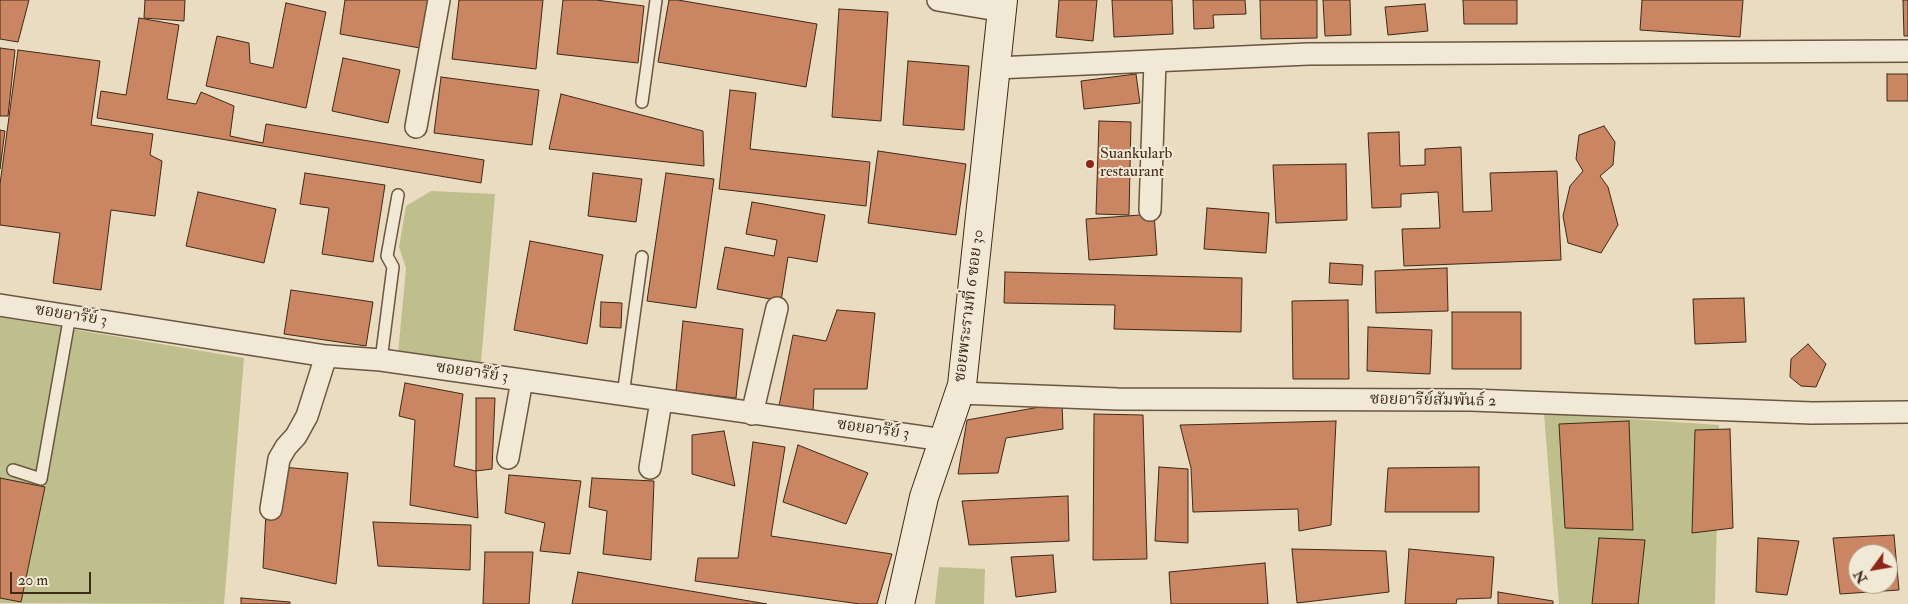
<!DOCTYPE html>
<html>
<head>
<meta charset="utf-8">
<style>
  body { margin:0 }
  #map { position:relative; width:1908px; height:604px; overflow:hidden; background:#eadcc0; font-family:"IM FELL Double Pica",serif }
  canvas { display:block }
  .north { position:absolute; left:1848px; top:544px; width:50px; height:50px; box-sizing:border-box; background:#f1e8d6; border:1px solid #aa9c8a; border-radius:50%; rotate:238deg; font-size:14px; font-weight:700; line-height:20px; text-align:center; color:#3f2917 }
  .north::after { content:''; display:block; margin:auto; width:18px; height:22px; background:#8f2418; clip-path:polygon(50% 0,100% 100%,50% 72%,0 100%) }
  .scale { position:absolute; left:10px; top:572px; width:81px; height:22px; box-sizing:border-box; border:2px solid #3f2917; border-top:0; padding-left:6px; font-size:15px; line-height:18px; white-space:nowrap; color:#3f2917; -webkit-text-stroke:4px #f1e8d6; paint-order:stroke }
</style>
</head>
<body>
<div id="map">
<canvas width="1908" height="604"></canvas>
<div class="north">N</div>
<div class="scale">20 m</div>
</div>
<script>
const c = document.querySelector('canvas').getContext('2d');
c.lineJoin = 'round';
function paint(path, color) {
  c.fillStyle = color;
  c.fill(path, 'evenodd');
}
function poly(rows) {
  const path = new Path2D();
  for (const r of rows) {
    path.moveTo(r[0], r[1]);
    for (let i = 2; i < r.length; i += 2) path.lineTo(r[i], r[i + 1]);
  }
  return path;
}
function strokePath(path, color, width, dash) {
  c.strokeStyle = color;
  c.lineWidth = width;
  c.lineCap = dash ? 'butt' : 'round';
  c.setLineDash(dash || []);
  c.stroke(path);
}
function label(font, color, halo, rows, align = 'center') {
  c.font = font + ' "IM FELL Double Pica","Noto Serif Thai",serif';
  c.lineWidth = 4;
  c.setLineDash([]);
  c.textBaseline = 'middle';
  c.strokeStyle = halo;
  c.fillStyle = color;
  for (const [text, x, y, turn = 0] of rows) {
    c.save();
    c.translate(x, y);
    c.rotate((+turn || 0) * Math.PI / 180);
    c.textAlign = isNaN(turn) ? turn : align;
    if (halo) c.strokeText(text, 0, 0);
    c.fillText(text, 0, 0);
    c.restore();
  }
}
paint(poly([
  [431,191,495,194,481,363,398,354,406,268,399,247,406,206],
  [0,317,244,358,224,604,0,603],
  [1544,413,1719,425,1715,604,1559,604],
  [939,567,985,569,984,604,935,604]
]), '#bfbe8d');
const building = poly([
  [0,0,29,0,18,42,0,39,0,0],
  [145,0,185,0,184,21,144,18,145,0],
  [345,0,428,0,420,48,340,34,345,0],
  [459,0,543,0,536,69,452,59,459,0],
  [563,0,596,0,644,6,638,63,557,54,563,0],
  [669,0,678,0,817,24,806,87,658,62,669,0],
  [1059,0,1097,0,1093,41,1056,37,1059,0],
  [1112,0,1172,0,1173,34,1114,37,1112,0],
  [1193,0,1245,0,1246,14,1213,15,1214,28,1194,29,1193,0],
  [1260,0,1317,0,1317,38,1261,39,1260,0],
  [1323,0,1350,0,1351,35,1325,36,1323,0],
  [1463,0,1517,0,1517,24,1464,24,1463,0],
  [1642,0,1743,0,1740,37,1640,30,1642,0],
  [1903,0,1908,0,1908,36,1904,36,1903,0],
  [286,3,326,12,306,108,206,86,217,36,249,43,250,63,273,68,286,3],
  [1425,4,1428,31,1388,35,1385,7,1425,4],
  [839,9,888,12,881,121,832,117,839,9],
  [139,18,179,25,167,99,196,104,201,92,234,106,230,136,263,143,266,124,484,160,481,183,97,118,101,91,126,95,139,18],
  [0,48,15,50,8,116,0,116,0,48],
  [18,50,100,61,91,125,153,134,150,155,162,161,155,216,111,210,101,290,53,283,60,233,0,225,0,184,18,50],
  [343,58,400,70,388,123,332,111,343,58],
  [908,61,969,66,964,130,903,125,908,61],
  [1136,74,1140,103,1084,109,1081,81,1136,74],
  [1887,74,1908,74,1908,101,1887,101,1887,74],
  [441,77,539,90,532,145,434,133,441,77],
  [730,90,756,93,750,149,870,162,866,206,719,189,730,90],
  [561,94,703,131,704,166,549,149,561,94],
  [1099,121,1131,122,1129,215,1096,214,1099,121],
  [1604,126,1615,142,1613,165,1600,176,1608,187,1618,225,1601,253,1568,243,1563,216,1570,186,1583,171,1576,159,1579,135,1604,126],
  [0,130,5,131,0,169,0,130],
  [1399,132,1400,166,1425,165,1425,149,1461,147,1463,212,1492,211,1490,173,1557,171,1561,260,1404,266,1402,229,1440,228,1438,192,1401,194,1401,207,1372,208,1368,133,1399,132],
  [878,151,966,164,956,235,868,223,878,151],
  [1346,164,1347,220,1276,223,1273,165,1346,164],
  [305,173,385,185,373,262,322,254,329,208,300,204,305,173],
  [593,173,642,179,636,222,588,216,593,173],
  [666,173,714,179,696,308,647,301,666,173],
  [198,192,276,209,264,263,186,246,198,192],
  [752,202,825,215,817,262,788,257,781,301,717,289,725,247,774,256,777,240,746,234,752,202],
  [1207,208,1269,213,1266,253,1204,249,1207,208],
  [1154,214,1157,255,1089,260,1086,219,1154,214],
  [530,241,603,255,587,344,514,330,530,241],
  [1330,263,1363,265,1362,285,1329,283,1330,263],
  [1447,268,1448,311,1376,313,1375,271,1447,268],
  [1005,272,1242,278,1241,332,1114,329,1115,305,1004,303,1005,272],
  [291,290,373,302,366,346,284,334,291,290],
  [1744,298,1746,342,1695,344,1693,299,1744,298],
  [1348,300,1349,379,1293,379,1292,301,1348,300],
  [601,302,622,303,621,328,600,327,601,302],
  [837,310,875,313,867,389,814,389,813,413,779,406,793,335,826,341,837,310],
  [1452,312,1521,312,1521,369,1452,369,1452,312],
  [683,321,743,329,736,398,676,391,683,321],
  [1368,327,1432,330,1430,374,1367,371,1368,327],
  [1808,344,1826,364,1816,387,1801,386,1790,377,1791,359,1808,344],
  [405,383,463,394,454,466,476,471,478,518,410,505,415,420,399,416,405,383],
  [476,398,495,398,492,469,476,471,476,398],
  [1062,403,1063,429,1006,438,998,473,958,474,967,420,1062,403],
  [1094,414,1143,415,1147,559,1093,560,1094,414],
  [1336,421,1331,525,1299,531,1298,509,1193,512,1191,468,1180,425,1336,421],
  [1629,421,1633,530,1565,528,1559,424,1629,421],
  [1730,429,1733,528,1692,533,1695,430,1730,429],
  [724,431,735,486,692,474,692,435,724,431],
  [753,442,785,447,771,536,892,554,877,604,860,604,695,581,698,558,738,558,753,442],
  [798,445,868,473,846,524,783,502,798,445],
  [282,467,348,473,336,584,263,568,266,512,282,467],
  [1159,467,1188,469,1188,543,1155,541,1159,467],
  [1479,467,1479,512,1385,512,1388,468,1479,467],
  [509,475,581,481,570,554,540,551,545,523,505,513,509,475],
  [0,478,45,487,21,602,0,598,0,478],
  [592,478,654,481,651,560,603,554,607,511,589,507,592,478],
  [1068,496,1069,541,969,545,962,501,1068,496],
  [373,522,471,525,470,570,378,566,373,522],
  [1894,535,1899,590,1840,594,1833,538,1894,535],
  [1858,554,1888,554,1888,584,1858,584,1858,554],
  [1599,538,1645,540,1638,604,1592,604,1599,538],
  [1758,538,1799,541,1787,595,1756,592,1758,538],
  [1292,549,1386,551,1389,592,1297,603,1292,549],
  [1409,549,1494,557,1491,598,1457,599,1456,604,1405,604,1409,549],
  [485,552,533,552,529,604,483,604,485,552],
  [1053,555,1056,592,1016,597,1011,557,1053,555],
  [1265,563,1268,604,1171,604,1169,572,1265,563],
  [578,572,767,604,572,604,578,572],
  [1498,592,1553,601,1553,604,1498,604,1498,592],
  [241,598,290,602,290,604,241,604,241,598]
]);
paint(building, '#ca8563');
strokePath(building, '#3f2917', 1);
const lane = poly([
  [642,102,656,0],
  [381,360,393,267,387,256,398,195],
  [623,395,642,257],
  [13,470,41,479,70,315]
]);
const street = poly([
  [938,0,1003,11],
  [996,68,1308,54,1908,51],
  [416,127,439,0],
  [1150,210,1155,61],
  [0,305,326,356,381,360,944,440],
  [959,393,1118,399,1471,400,1812,413,1908,412],
  [752,414,777,308],
  [508,458,522,380],
  [650,468,661,401],
  [271,509,279,459,286,447,296,436,307,416,326,356]
]);
const secondary = poly([
  [900,604,924,497,962,385,1003,0]
]);
strokePath(lane, '#6a5641', 14);
strokePath(street, '#6a5641', 24);
strokePath(secondary, '#3f2917', 30);
strokePath(lane, '#f1e8d6', 11);
strokePath(street, '#f1e8d6', 21);
strokePath(secondary, '#f1e8d6', 28);
for (const [x, y, r, color] of [
  [1090,164,5,"#8f2418"]
]) {
  const dot = new Path2D();
  dot.arc(x, y, r, 0, 2 * Math.PI);
  c.fillStyle = color;
  c.fill(dot);
  strokePath(dot, '#f1e8d6', 2);
}
label('16px', '#3f2917', '#f1e8d6', [
  ["Suankularb",1100,155],
  ["restaurant",1100,173]
], 'left');
label('16px', '#3f2917', '#f1e8d6', [
  ["ซอยพระรามที่ 6 ซอย 30",970,306,-83],
  ["ซอยอาร๊ย์ 3",71,316,9],
  ["ซอยอาร๊ย์ 3",472,373,8],
  ["ซอยอารีย์สัมพันธ์ 2",1433,401,1],
  ["ซอยอาร๊ย์ 3",873,430,8]
]);
</script>
</body>
</html>
